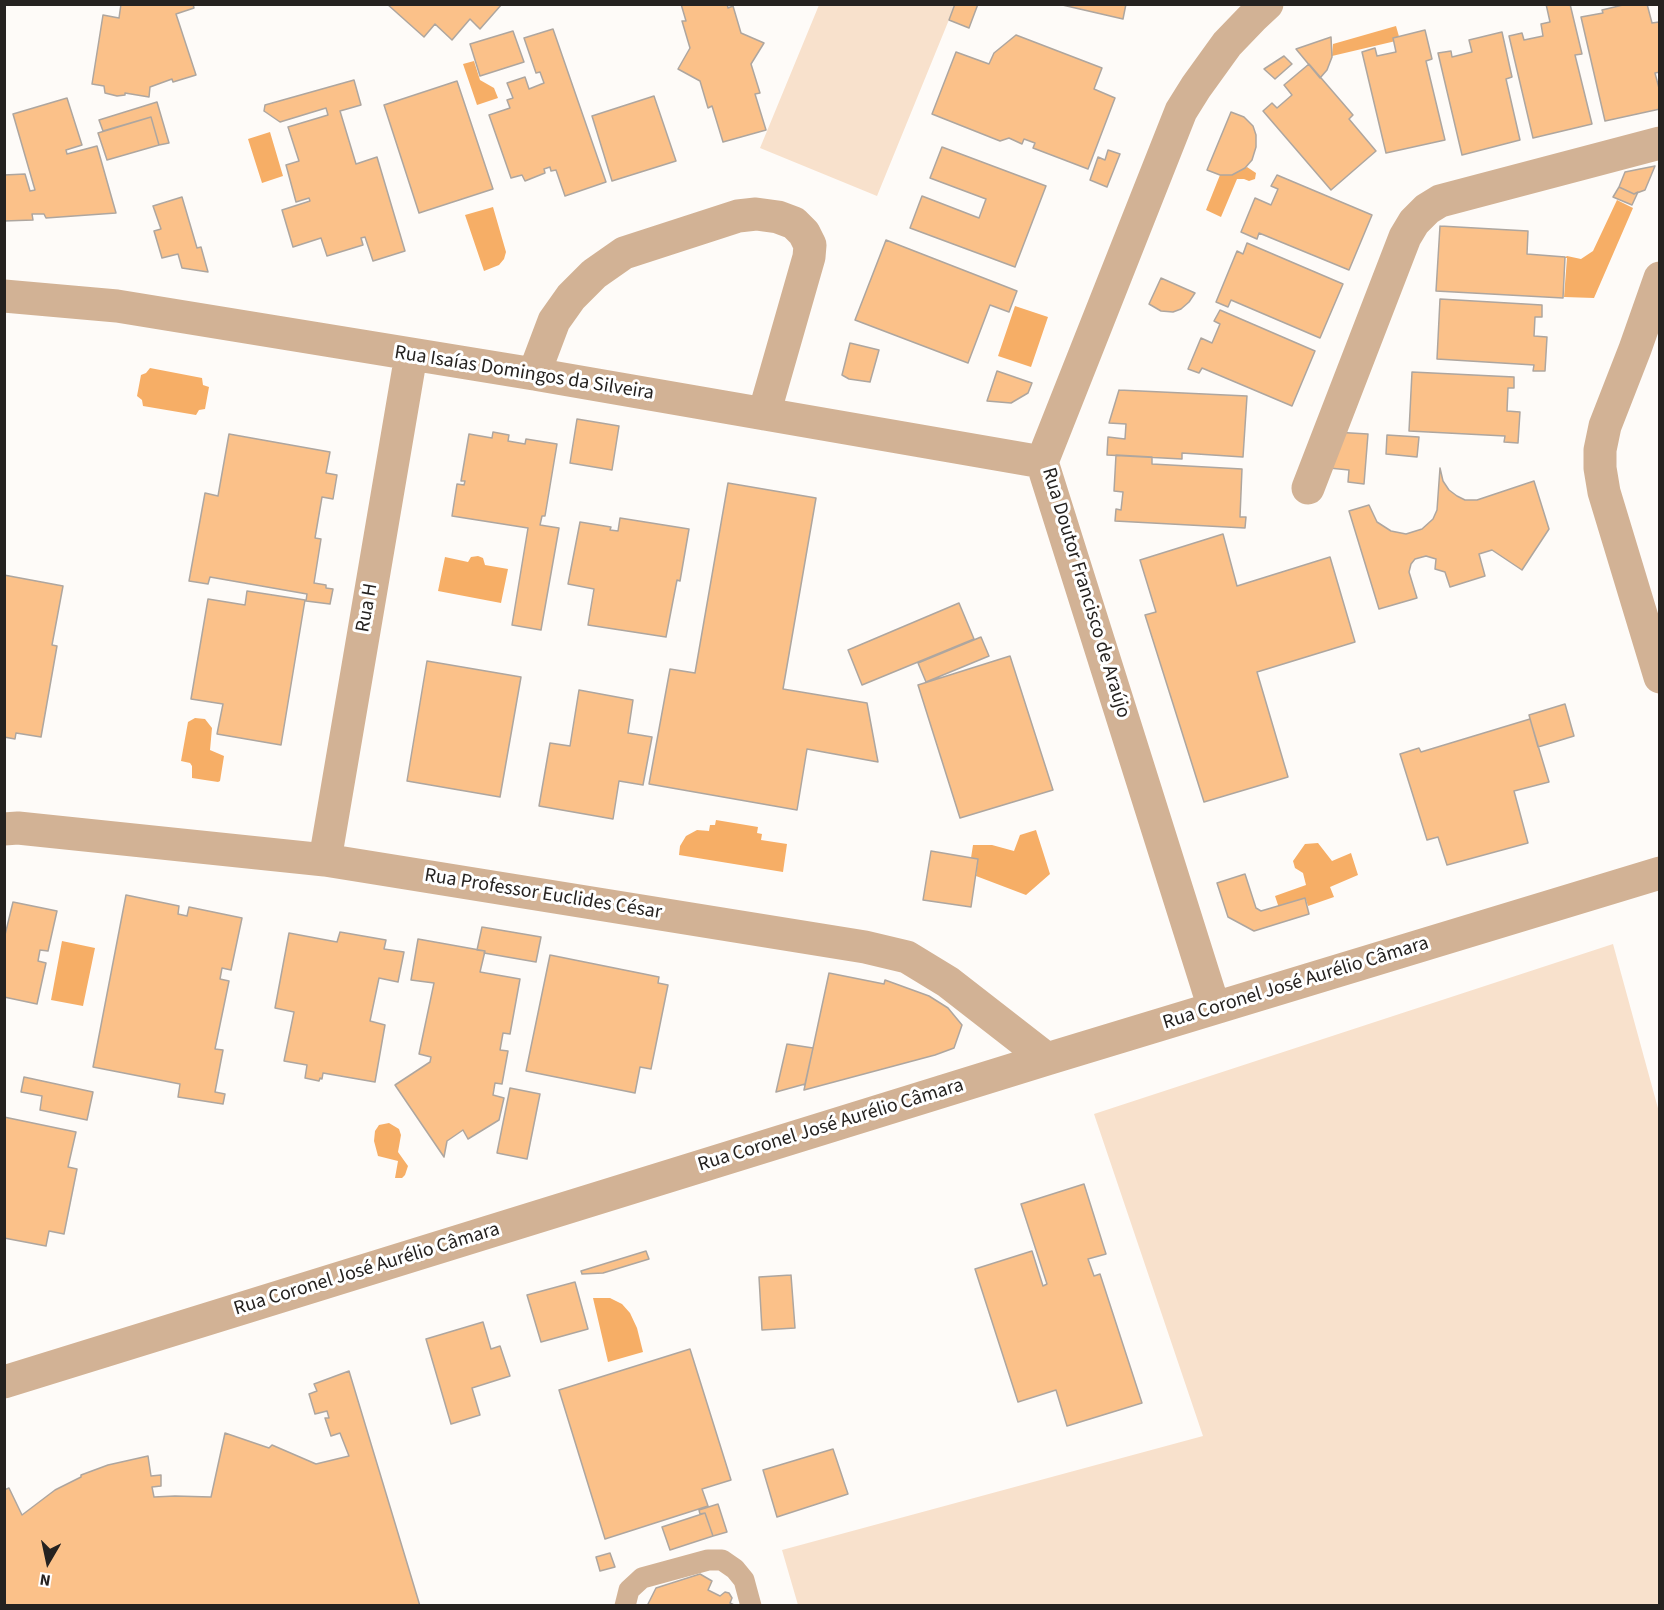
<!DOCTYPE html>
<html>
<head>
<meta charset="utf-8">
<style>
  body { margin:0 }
  #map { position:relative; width:1664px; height:1610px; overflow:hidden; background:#fefbf8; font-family:"Source Sans 3",sans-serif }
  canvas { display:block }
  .frame { position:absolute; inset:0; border:6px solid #252220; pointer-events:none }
  .north { position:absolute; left:18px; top:1532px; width:60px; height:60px; -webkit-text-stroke:4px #fff; paint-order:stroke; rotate:189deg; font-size:16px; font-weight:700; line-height:24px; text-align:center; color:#252220 }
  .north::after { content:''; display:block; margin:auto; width:21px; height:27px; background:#252220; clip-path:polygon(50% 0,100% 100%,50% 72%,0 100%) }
</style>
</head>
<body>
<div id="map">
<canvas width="1664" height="1610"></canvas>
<div class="frame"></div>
<div class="north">N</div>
</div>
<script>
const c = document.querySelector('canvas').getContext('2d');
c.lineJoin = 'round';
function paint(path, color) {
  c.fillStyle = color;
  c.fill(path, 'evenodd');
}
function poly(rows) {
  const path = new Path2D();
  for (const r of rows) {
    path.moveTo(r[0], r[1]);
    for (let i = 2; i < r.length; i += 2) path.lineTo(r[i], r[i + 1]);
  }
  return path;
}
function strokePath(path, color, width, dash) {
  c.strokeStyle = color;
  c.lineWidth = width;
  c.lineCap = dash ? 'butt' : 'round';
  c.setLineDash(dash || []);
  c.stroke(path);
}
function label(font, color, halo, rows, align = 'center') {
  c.font = font + ' "Source Sans 3",sans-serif';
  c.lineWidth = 6;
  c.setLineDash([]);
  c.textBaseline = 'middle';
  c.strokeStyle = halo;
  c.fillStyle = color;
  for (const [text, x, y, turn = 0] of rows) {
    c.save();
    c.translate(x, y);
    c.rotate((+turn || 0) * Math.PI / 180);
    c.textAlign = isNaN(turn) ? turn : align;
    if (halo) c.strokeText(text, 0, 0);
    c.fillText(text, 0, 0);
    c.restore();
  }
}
paint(poly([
  [819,5,955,5,877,196,760,148],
  [1613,944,1659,1112,1659,1604,1653,1606,798,1605,782,1550,1203,1436,1094,1114]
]), '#f8e1cc');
paint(poly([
  [1396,26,1400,40,1332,56,1333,44],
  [474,61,480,80,494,88,498,98,477,105,463,64],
  [270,132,283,176,262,183,248,139],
  [1247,167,1256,173,1255,179,1249,181,1244,179,1237,179,1221,217,1206,210,1220,175,1232,175],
  [1617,200,1633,208,1594,298,1564,297,1567,258,1564,258,1567,256,1581,259,1593,251],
  [493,207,506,252,504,259,499,265,484,271,465,215],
  [1015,306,1048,317,1031,367,998,356],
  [150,368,202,378,203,385,209,387,205,409,199,410,196,415,143,406,142,400,137,396,141,375,146,373],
  [478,556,483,558,485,565,508,569,501,603,438,591,445,557,468,562,471,557],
  [195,718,205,719,212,728,210,750,224,756,220,781,218,782,192,778,192,766,190,763,181,761,188,722],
  [716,820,758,827,757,833,762,834,761,840,787,844,783,872,679,855,680,846,686,836,697,830,709,831,710,825,715,825],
  [1036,830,1050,874,1026,895,976,876,978,859,971,858,973,845,992,845,1014,851,1020,835],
  [1318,843,1332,861,1351,853,1358,875,1330,887,1334,897,1308,906,1306,900,1279,908,1275,896,1306,885,1303,873,1295,868,1293,861,1305,844],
  [62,941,95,948,83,1006,51,1000],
  [389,1123,399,1129,401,1135,398,1152,408,1166,405,1175,402,1178,395,1178,398,1161,378,1156,374,1141,375,1131,379,1125],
  [593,1298,610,1298,622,1304,630,1313,637,1328,643,1352,608,1362]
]), '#f6ae66');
const building = poly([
  [121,4,193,4,194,8,176,14,196,75,173,82,172,79,150,87,149,97,125,93,125,95,117,96,105,93,104,86,92,84,103,15,119,18,121,4],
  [387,4,502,4,480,29,470,19,452,40,435,24,424,37,387,4],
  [681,4,727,4,728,8,733,6,741,33,764,43,751,64,760,93,755,94,766,130,723,142,712,106,708,108,700,81,678,69,690,48,682,21,686,21,681,4],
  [955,4,978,4,969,28,949,20,955,4],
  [1058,4,1126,4,1123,19,1058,4],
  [1546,4,1570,4,1582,54,1575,55,1592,124,1533,138,1509,36,1522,33,1524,40,1543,36,1541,24,1550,22,1546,4],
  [1627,4,1647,4,1652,23,1659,22,1660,72,1655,73,1660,92,1660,109,1605,121,1581,17,1603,13,1602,10,1627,4],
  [553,29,606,182,565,196,556,170,551,171,550,167,544,169,545,173,525,181,522,175,511,178,489,115,510,108,507,100,513,98,507,83,525,77,529,89,544,83,540,72,536,73,524,38,553,29],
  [1425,30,1432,59,1426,61,1445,140,1386,153,1362,52,1375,48,1377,56,1396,52,1393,38,1425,30],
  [513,31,524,62,480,76,470,44,513,31],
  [1502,32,1512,77,1506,79,1520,140,1462,155,1438,53,1451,51,1452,57,1472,52,1469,40,1502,32],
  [1016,35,1102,68,1094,89,1115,98,1088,169,1033,148,1035,143,1024,139,1022,144,1009,138,1000,141,932,114,956,52,989,64,994,53,1016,35],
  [1331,37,1332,57,1327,70,1320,78,1296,49,1331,37],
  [1284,56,1292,64,1275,79,1264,69,1284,56],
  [1309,64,1353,115,1349,119,1376,151,1331,190,1263,111,1272,103,1277,108,1292,95,1284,85,1309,64],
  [354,80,361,105,340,111,356,164,377,157,405,251,373,261,365,237,361,238,363,245,327,256,321,238,293,247,282,210,310,201,309,198,296,202,286,165,299,161,288,127,328,115,326,108,280,122,264,111,265,105,354,80],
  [457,81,493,189,419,213,384,105,457,81],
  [654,96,676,161,612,181,592,116,654,96],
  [67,98,82,145,66,150,67,154,97,146,116,213,46,218,44,214,32,214,33,220,4,221,4,175,25,174,30,191,35,190,13,114,67,98],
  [157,102,169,143,159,145,151,117,103,131,99,120,157,102],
  [1231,112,1244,117,1253,126,1256,135,1256,147,1252,160,1245,168,1232,175,1220,175,1207,170,1231,112],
  [151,117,159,145,107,160,98,133,151,117],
  [942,147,1046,186,1015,267,910,228,922,196,979,218,986,199,930,178,942,147],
  [1108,150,1120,154,1107,187,1090,180,1098,157,1105,160,1108,150],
  [1655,166,1645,190,1634,194,1619,187,1625,172,1655,166],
  [1277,175,1372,215,1349,270,1259,233,1257,239,1241,232,1255,198,1271,205,1278,189,1271,186,1277,175],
  [1619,187,1634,194,1638,192,1632,205,1613,197,1619,187],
  [182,197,197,248,201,247,208,272,182,268,178,254,162,258,154,231,161,229,153,206,182,197],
  [1440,226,1528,231,1527,254,1565,257,1563,298,1436,291,1440,226],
  [886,240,1017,291,1009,312,990,305,968,363,855,320,886,240],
  [1247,243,1343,284,1320,338,1231,300,1228,307,1216,302,1237,251,1243,254,1247,243],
  [1161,278,1195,293,1189,302,1181,309,1173,312,1161,311,1149,304,1161,278],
  [1440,299,1542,305,1542,317,1535,317,1534,336,1547,337,1545,371,1533,371,1534,365,1437,359,1440,299],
  [1220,310,1315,351,1292,406,1202,368,1199,373,1188,369,1201,338,1212,343,1220,324,1214,321,1220,310],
  [850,343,879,350,870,382,849,379,842,375,850,343],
  [997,371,1032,383,1028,393,1011,403,987,401,997,371],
  [1412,372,1514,377,1514,388,1508,388,1507,411,1520,412,1518,443,1504,442,1505,436,1409,431,1412,372],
  [1119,390,1247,396,1243,457,1182,453,1182,459,1107,455,1108,437,1125,439,1126,424,1109,423,1119,390],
  [577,419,619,426,612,470,570,463,577,419],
  [493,432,509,435,508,441,525,444,526,439,557,444,545,516,542,516,540,525,559,528,541,630,512,625,528,528,452,516,457,484,464,485,465,481,461,481,469,434,492,438,493,432],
  [1334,432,1368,434,1364,484,1348,482,1349,470,1329,468,1334,432],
  [229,434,330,452,326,473,337,475,333,499,322,497,315,538,321,539,314,583,326,585,326,588,333,589,330,604,306,601,307,594,210,577,208,584,189,581,205,493,218,496,229,434],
  [1387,435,1419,437,1417,457,1386,454,1387,435],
  [1116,455,1152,457,1152,464,1242,469,1240,517,1246,517,1245,528,1115,521,1116,509,1121,510,1123,492,1114,491,1116,455],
  [1440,468,1443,481,1449,490,1457,496,1465,500,1477,500,1534,481,1549,529,1522,570,1492,550,1479,554,1485,576,1450,587,1445,572,1435,569,1436,559,1426,556,1415,559,1411,564,1409,572,1417,598,1379,609,1349,511,1369,505,1377,522,1391,531,1406,534,1422,529,1433,519,1437,510,1440,468],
  [728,483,816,498,783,689,867,703,878,762,807,749,797,810,649,784,670,669,695,673,728,483],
  [620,518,689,529,680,581,677,580,666,637,588,625,594,589,568,584,580,522,611,527,610,530,618,531,620,518],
  [1223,534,1237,586,1330,557,1355,642,1257,672,1288,777,1204,802,1145,615,1156,612,1140,560,1223,534],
  [4,575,63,586,52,645,57,646,41,737,16,733,15,739,4,737,4,575],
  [247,591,305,600,281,745,217,734,223,704,191,699,208,599,245,605,247,591],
  [959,603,974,639,862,685,848,650,959,603],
  [981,637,989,656,926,682,918,663,981,637],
  [1010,656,1053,790,960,818,918,685,1010,656],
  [427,661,521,677,500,797,407,781,427,661],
  [579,690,633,700,628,733,652,737,643,785,619,781,613,819,539,806,550,743,570,746,579,690],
  [1565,704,1574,736,1538,747,1529,715,1565,704],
  [1530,719,1549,782,1514,791,1528,843,1447,865,1438,837,1427,840,1400,754,1419,748,1421,752,1530,719],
  [931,851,978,859,971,907,923,900,931,851],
  [1245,874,1256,908,1261,911,1305,898,1309,914,1254,931,1228,917,1217,883,1245,874],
  [126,895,179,906,178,914,187,916,189,907,242,918,231,970,222,968,220,979,229,981,215,1049,223,1050,215,1092,225,1094,223,1104,178,1097,180,1084,93,1067,126,895],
  [13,902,57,911,48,951,40,950,38,961,46,963,37,1004,4,997,4,939,13,902],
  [482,927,541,937,536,962,484,953,485,951,477,950,482,927],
  [340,932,386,940,384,949,404,952,398,982,379,978,370,1021,385,1025,375,1082,323,1073,322,1079,320,1078,319,1081,305,1078,307,1065,284,1061,294,1012,275,1008,289,933,337,942,340,932],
  [418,939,485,951,480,972,520,979,510,1034,503,1033,500,1050,508,1051,502,1084,495,1083,493,1095,504,1098,499,1120,468,1139,463,1130,447,1141,444,1157,395,1085,430,1062,431,1057,419,1054,434,983,411,980,418,939],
  [550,955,659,977,658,983,668,985,651,1069,640,1067,635,1093,526,1071,550,955],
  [829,973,884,984,885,980,929,996,948,1008,962,1025,954,1048,935,1055,804,1090,829,973],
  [787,1044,813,1048,805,1084,776,1092,787,1044],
  [24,1077,93,1092,87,1120,40,1110,42,1096,21,1092,24,1077],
  [510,1088,540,1094,527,1159,497,1153,510,1088],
  [4,1117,76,1132,68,1167,77,1169,64,1234,49,1231,46,1246,4,1238,4,1117],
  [1084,1184,1106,1254,1088,1259,1094,1276,1100,1274,1142,1403,1067,1426,1056,1390,1018,1402,975,1269,1032,1251,1043,1286,1047,1284,1021,1204,1084,1184],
  [646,1251,649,1259,603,1273,582,1274,581,1271,646,1251],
  [791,1275,795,1328,762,1330,759,1277,791,1275],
  [575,1282,588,1329,541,1342,527,1295,575,1282],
  [483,1322,491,1349,500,1346,510,1376,472,1388,480,1415,451,1424,426,1339,483,1322],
  [690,1349,731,1480,702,1489,708,1506,605,1539,559,1390,690,1349],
  [349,1371,420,1606,4,1606,4,1490,9,1488,22,1515,55,1490,81,1477,81,1475,108,1465,148,1456,151,1476,161,1475,161,1486,152,1487,154,1497,175,1496,211,1497,225,1433,269,1448,272,1445,316,1464,349,1456,340,1433,331,1436,325,1418,329,1418,327,1411,315,1414,309,1394,317,1391,314,1384,349,1371],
  [833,1449,848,1494,777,1517,763,1470,833,1449],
  [718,1504,727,1532,713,1536,705,1513,700,1514,699,1510,718,1504],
  [705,1513,713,1536,670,1550,662,1527,705,1513],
  [610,1553,615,1567,600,1571,596,1557,610,1553],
  [700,1574,712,1581,708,1590,720,1596,725,1592,729,1593,732,1598,730,1603,736,1606,647,1606,656,1588,700,1574]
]);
paint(building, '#fbc189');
strokePath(building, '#aea69f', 1.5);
strokePath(poly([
  [625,1606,629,1590,642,1578,708,1560,722,1560,735,1569,744,1580,751,1606]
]), '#d2b295', 21);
strokePath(poly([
  [1660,278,1635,349,1605,426,1600,450,1600,468,1604,492,1660,677],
  [4,296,117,306,534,374,1042,462],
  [534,374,554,321,571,297,594,274,624,253,738,216,756,214,778,217,794,223,804,233,810,245,809,257,764,414],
  [1308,488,1405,237,1414,222,1427,209,1440,201,1660,143],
  [4,829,18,828,325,860,865,947,907,957,948,982,1047,1059],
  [325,860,411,355],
  [1214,1008,1042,462,1181,111,1196,87,1227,44,1252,18,1267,4],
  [4,1382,1047,1059,1660,873]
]), '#d2b295', 33);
label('20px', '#252220', '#fff', [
  ["Rua Isaías Domingos da Silveira",524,374,9],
  ["Rua Doutor Francisco de Araújo",1085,593,73],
  ["Rua H",368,608,-80],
  ["Rua Professor Euclides César",543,895,9],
  ["Rua Coronel José Aurélio Câmara",1296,984,-17],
  ["Rua Coronel José Aurélio Câmara",831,1126,-17],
  ["Rua Coronel José Aurélio Câmara",367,1270,-17]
]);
</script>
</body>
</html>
